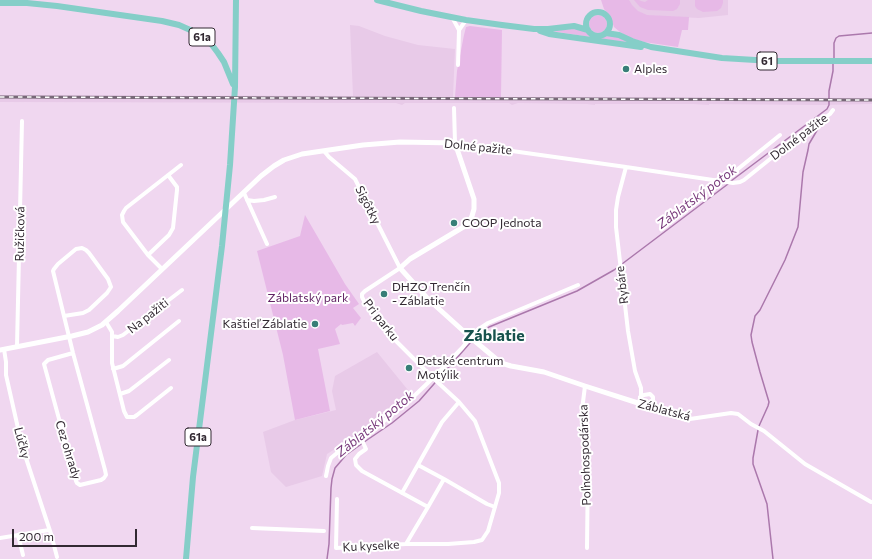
<!DOCTYPE html>
<html>
<head>
<meta charset="utf-8">
<style>
  body { margin:0 }
  #map { position:relative; width:872px; height:559px; overflow:hidden; background:#f0d7f0; font-family:Commissioner,sans-serif }
  canvas { display:block }
  .scale { position:absolute; left:12px; top:529px; width:125px; height:18px; box-sizing:border-box; border:2px solid #322932; border-top:0; padding-left:5px; font-size:12px; line-height:14px; white-space:nowrap; color:#322932; -webkit-text-stroke:3px #fff; paint-order:stroke }
</style>
</head>
<body>
<div id="map">
<canvas width="872" height="559"></canvas>
<div class="scale">200 m</div>
</div>
<script>
const c = document.querySelector('canvas').getContext('2d');
c.lineJoin = 'round';
function paint(path, color) {
  c.fillStyle = color;
  c.fill(path, 'evenodd');
}
function poly(rows) {
  const path = new Path2D();
  for (const r of rows) {
    if (r.length === 3) {
      path.moveTo(r[0] + r[2], r[1]);
      path.arc(r[0], r[1], r[2], 0, 2 * Math.PI);
      continue;
    }
    path.moveTo(r[0], r[1]);
    for (let i = 2; i < r.length; i += 2) path.lineTo(r[i], r[i + 1]);
  }
  return path;
}
function strokePath(path, color, width, dash) {
  c.strokeStyle = color;
  c.lineWidth = width;
  c.lineCap = dash ? 'butt' : 'round';
  c.setLineDash(dash || []);
  c.stroke(path);
}
function label(font, color, halo, rows, align = 'center') {
  c.font = font + ' Commissioner,sans-serif';
  c.lineWidth = 4;
  c.setLineDash([]);
  c.textBaseline = 'middle';
  c.strokeStyle = halo;
  c.fillStyle = color;
  for (const [text, x, y, turn = 0] of rows) {
    c.save();
    c.translate(x, y);
    c.rotate((+turn || 0) * Math.PI / 180);
    c.textAlign = isNaN(turn) ? turn : align;
    if (halo) c.strokeText(text, 0, 0);
    c.fillText(text, 0, 0);
    c.restore();
  }
}
paint(poly([
  [612,0,728,0,728,15,699,18,618,14],
  [350,25,359,26,385,36,418,45,455,49,453,97,872,98,872,104,820,105,709,104,709,105,693,104,595,104,595,105,587,104,518,103,512,105,509,103,405,103,402,105,396,103,0,102,0,95,353,96],
  [377,352,412,395,381,420,327,454,322,476,286,487,271,472,263,432,295,420,336,410,332,391,335,376]
]), '#e8cae8');
paint(poly([
  [601,0,629,0,632,5,638,11,647,15,689,17,688,30,682,30,678,47,644,42,630,38,620,32,614,27,610,16,604,9],
  [634,0,639,0,641,1,645,2,648,0,680,0,680,4,677,9,673,11,648,10,640,7],
  [695,0,723,0,723,3,721,8,717,11,703,12,697,9,695,6],
  [598,24,9],
  [470,26,502,30,501,97,455,97,457,71,464,35,466,27],
  [573,29,586,31,590,35,597,38,603,37,607,35,616,36,629,43,551,31],
  [305,215,345,284,359,304,353,308,361,318,355,326,353,323,342,325,341,324,335,329,340,344,318,349,330,411,295,420,283,355,257,251,300,236]
]), '#e7b9e7');
strokePath(poly([
  [834,58,834,43,836,38,839,36,872,33],
  [731,181,827,109,829,105,829,91,833,71,833,62],
  [475,337,489,327,577,291,614,270,728,184],
  [759,426,768,406,769,402,760,372,752,342,751,335,755,316,760,310,785,260,798,227,803,172,808,150,809,144,819,127,815,118],
  [758,430,753,458,753,464,767,504,773,559],
  [327,559,329,544,331,488,332,479,335,468,341,461,346,455,367,440,392,423,419,401,470,343]
]), '#ab78ac', 1.5);
strokePath(poly([
  [452,17,459,30,458,65],
  [459,30,466,20],
  [454,108,455,143,626,167,733,183,740,182,744,180,790,143,830,114,833,110],
  [324,151,329,157,355,179,400,268,365,291,362,294,362,297,364,301,392,337,433,378,459,402,475,421,499,483,499,493,488,531,482,540,474,542,448,544,406,544],
  [626,167,618,197,616,210,616,227,628,331,635,371,641,388,641,404,653,406,690,419,731,413,738,414,751,424,764,431,805,464,871,502],
  [723,181,780,135],
  [244,193,267,244],
  [247,200,254,201,264,200,275,197],
  [148,255,169,235,173,228,177,190,177,187,168,175],
  [162,269,148,255,123,222,122,215,124,211,126,208,181,165],
  [64,316,83,313,89,310,107,293,111,287,108,279,89,253,86,250,82,248,76,249,58,264,54,269,53,271,73,353,105,470,106,475,104,478,101,480,80,485,77,483,76,481,44,364,48,360,73,353],
  [106,322,112,332,112,363,124,411,127,417,134,417,137,415,171,388],
  [112,336,118,337,123,335,182,290],
  [17,346,22,121],
  [4,349,6,362,6,375,22,446,51,534,57,557],
  [113,369,123,366,179,321],
  [585,386,582,410,588,462,587,548],
  [120,394,129,391,169,360],
  [640,397,644,395,650,394,653,397,653,406],
  [418,465,444,479,428,507],
  [326,476,328,466,331,458,337,453,372,431,412,398,433,378,462,348,476,331,488,323,578,285],
  [444,479,487,504,495,507],
  [402,493,442,422,459,402],
  [337,499,336,548,406,544,428,507,362,471,356,465,355,459,359,454,366,449,361,438],
  [252,528,324,531],
  [18,535,23,555],
  [0,538,49,530]
]), '#fff', 4);
strokePath(poly([
  [0,350,72,336,88,332,102,325,118,311,261,176,274,166,284,160,302,154,363,145,400,142,455,143,474,199,474,209,472,216,470,221,465,226,410,259,400,268,428,299,470,337,501,363,511,366,544,372,585,386,641,404]
]), '#fff', 5);
strokePath(poly([
  [377,0,421,11,466,20,502,25,534,29,548,29,574,26,588,30],
  [0,3,27,3,57,6,162,21,179,25,197,33,212,45,218,53,224,62,233,84],
  [598,24,12],
  [540,31,549,34,641,47],
  [606,33,619,35,632,41,651,47,722,58,772,61,872,61],
  [186,559,193,477,222,246,230,165,235,87,236,0]
]), '#85cec8', 6);
const rail = poly([
  [0,97,872,100]
]);
strokePath(rail, '#776877', 3);
strokePath(rail, '#fff', 1.5, [4.5]);
for (const [x, y, r, color] of [
  [626,69,4,"#377e77"],
  [454,223,4,"#377e77"],
  [384,294,4,"#377e77"],
  [315,324,4,"#377e77"],
  [409,368,4,"#377e77"]
]) {
  const dot = new Path2D();
  dot.arc(x, y, r, 0, 2 * Math.PI);
  c.fillStyle = color;
  c.fill(dot);
  strokePath(dot, '#fff', 1.5);
}
for (const [x, y, w] of [
  [202,37,26],
  [767,61,20],
  [198,437,26]
]) {
  const box = new Path2D();
  box.roundRect(x - w / 2, y - 9, w, 18, 3);
  c.fillStyle = '#fff';
  c.fill(box);
  strokePath(box, '#322932', 1);
}
label('bold 11px', '#322932', null, [
  ["61a",202,37],
  ["61",767,61],
  ["61a",198,437]
]);
label('12px', '#322932', '#fff', [
  ["Alples",634,69],
  ["COOP Jednota",462,223],
  ["DHZO Trenčín",392,287],
  ["- Záblatie",392,301],
  ["Kaštieľ Záblatie",307,324,"right"],
  ["Detské centrum",417,361],
  ["Motýlik",417,375]
], 'left');
label('12px', '#322932', '#fff', [
  ["Dolné pažite",799,137,-37],
  ["Dolné pažite",478,147,6],
  ["Sigôtky",368,205,63],
  ["Ružičková",20,234,-89],
  ["Rybáre",622,285,-97],
  ["Na pažiti",148,316,-38],
  ["Pri parku",381,320,52],
  ["Záblatská",664,410,15],
  ["Lúčky",22,443,75],
  ["Cez ohrady",68,450,73],
  ["Poľnohospodárska",585,455,-92],
  ["Ku kyselke",371,546,-3]
]);
label('12px', '#622465', '#fff', [
  ["Záblatský park",308,298]
]);
label('italic 13px', '#793a7c', '#fff', [
  ["Záblatský potok",697,197,-37],
  ["Záblatský potok",375,424,-39]
]);
label('bold 16px', '#18534e', '#fff', [
  ["Záblatie",494,336]
]);
</script>
</body>
</html>
